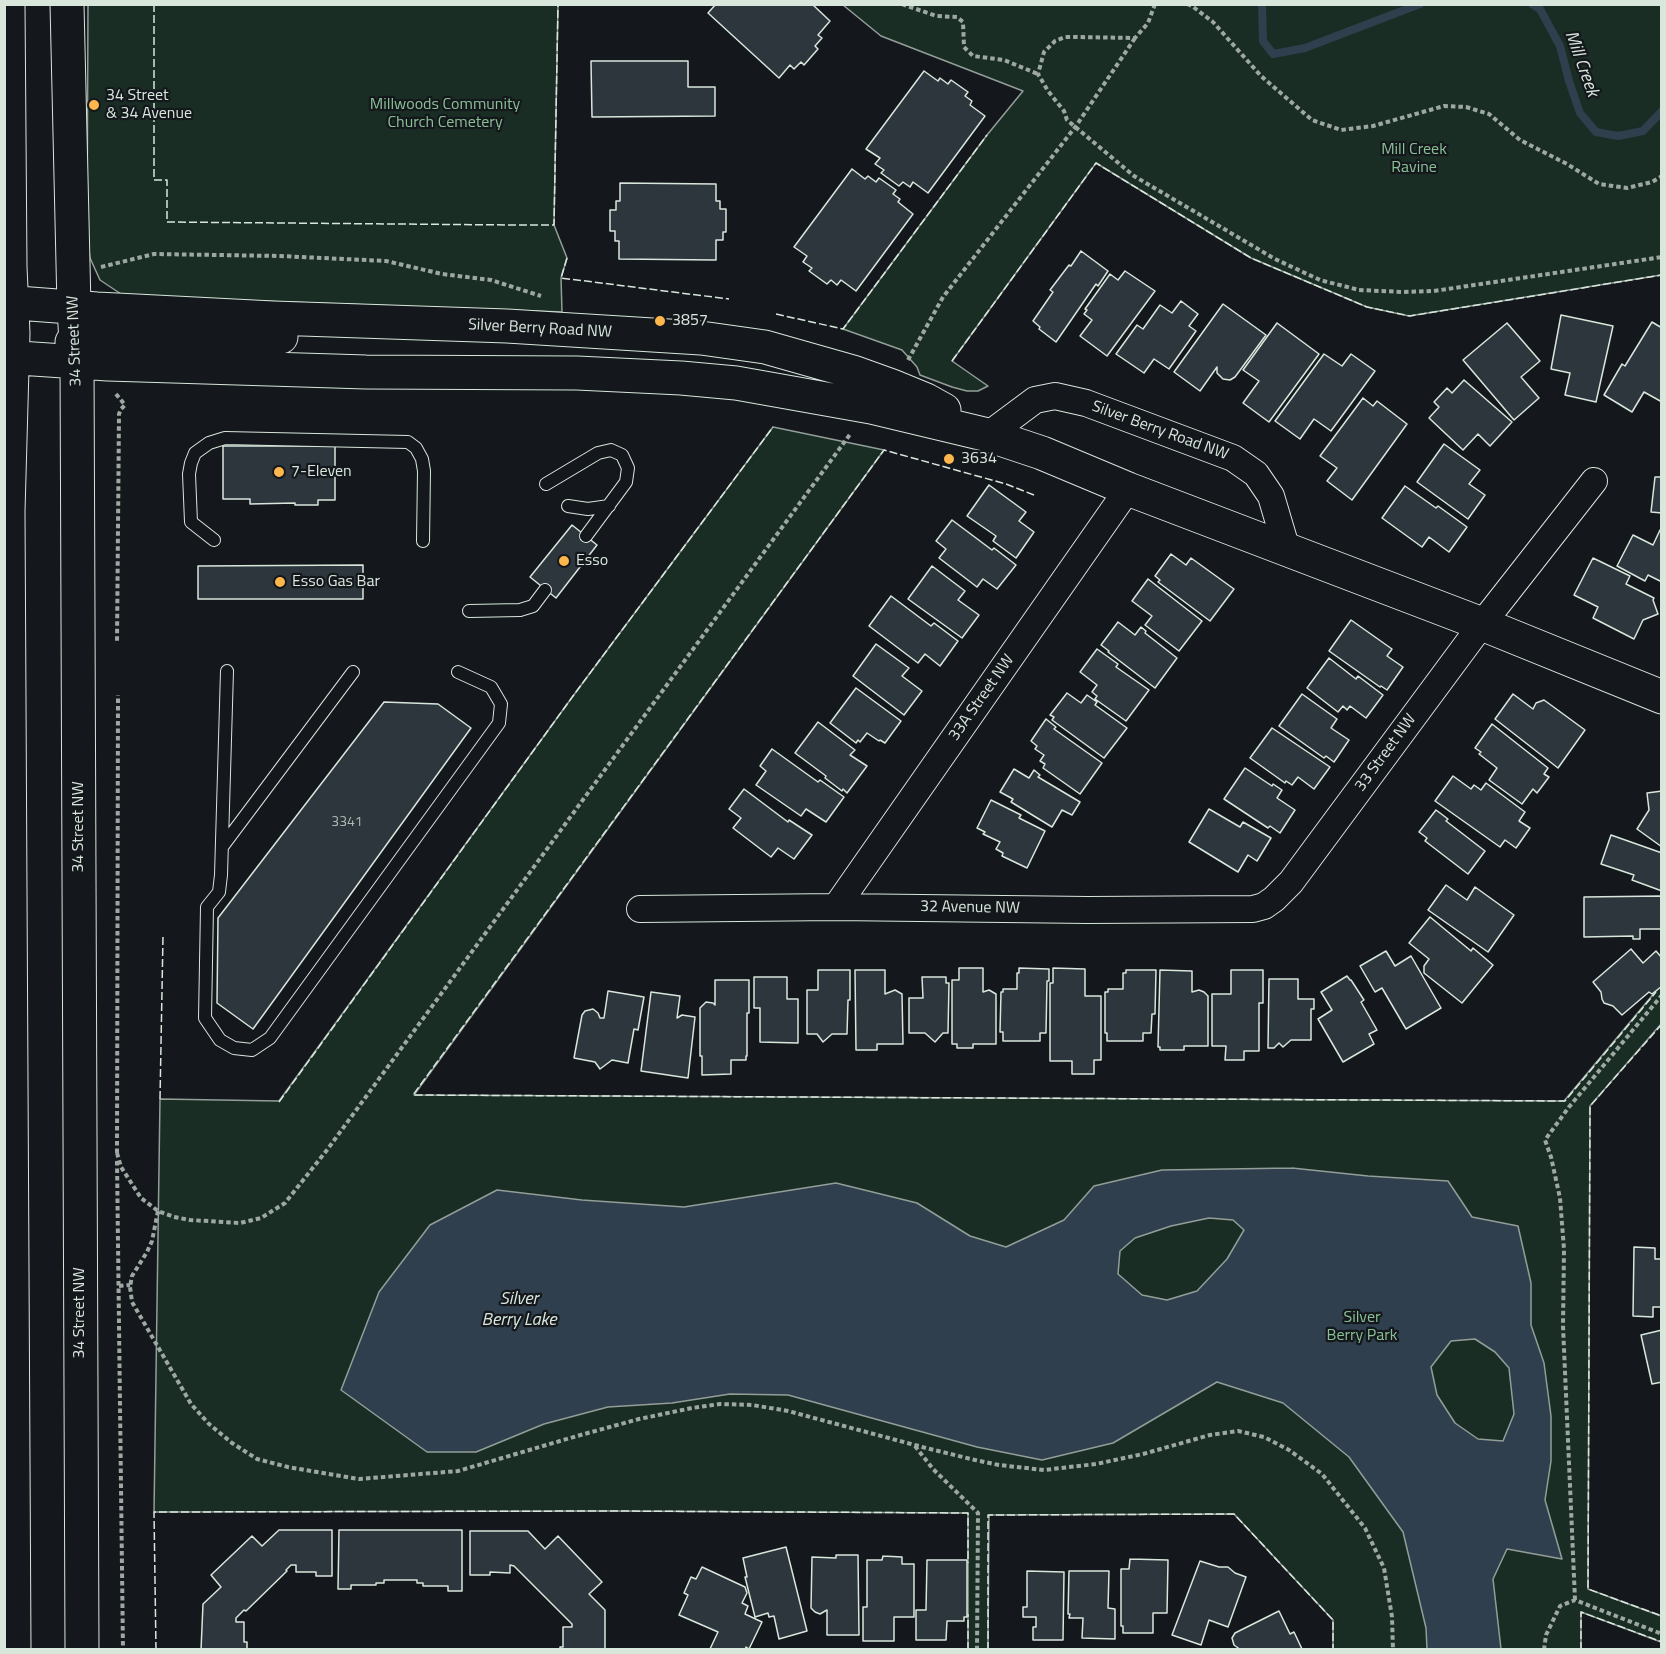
<!DOCTYPE html>
<html>
<head>
<meta charset="utf-8">
<style>
  body { margin:0 }
  #map { position:relative; width:1666px; height:1654px; overflow:hidden; background:#14181c; font-family:"Titillium Web",sans-serif }
  canvas { display:block }
  .frame { position:absolute; inset:0; border:6px solid #d8e6dc; pointer-events:none }
</style>
</head>
<body>
<div id="map">
<canvas width="1666" height="1654"></canvas>
<div class="frame"></div>
</div>
<script>
const c = document.querySelector('canvas').getContext('2d');
c.lineJoin = 'round';
function paint(path, color) {
  c.fillStyle = color;
  c.fill(path, 'evenodd');
}
function poly(rows) {
  const path = new Path2D();
  for (const r of rows) {
    path.moveTo(r[0], r[1]);
    for (let i = 2; i < r.length; i += 2) path.lineTo(r[i], r[i + 1]);
  }
  return path;
}
function strokePath(path, color, width, dash) {
  c.strokeStyle = color;
  c.lineWidth = width;
  c.lineCap = dash ? 'butt' : 'round';
  c.setLineDash(dash || []);
  c.stroke(path);
}
function label(font, color, halo, rows, align = 'center') {
  c.font = font + ' "Titillium Web",sans-serif';
  c.lineWidth = 4.5;
  c.setLineDash([]);
  c.textBaseline = 'middle';
  c.strokeStyle = halo;
  c.fillStyle = color;
  for (const [text, x, y, turn = 0] of rows) {
    c.save();
    c.translate(x, y);
    c.rotate((+turn || 0) * Math.PI / 180);
    c.textAlign = isNaN(turn) ? turn : align;
    if (halo) c.strokeText(text, 0, 0);
    c.fillText(text, 0, 0);
    c.restore();
  }
}
const green = poly([
  [88,5,558,5,554,225,567,258,561,278,562,312,124,296,100,280,90,258,87,234,88,5],
  [843,5,1661,5,1661,275,1409,316,1367,307,1251,258,1096,163,952,361,988,386,978,391,967,391,952,387,920,375,917,367,902,350,843,329,987,135,1023,91,881,36,843,5],
  [773,427,884,450,414,1095,1564,1101,1661,985,1661,1024,1590,1106,1588,1589,1661,1616,1661,1642,1581,1612,1581,1649,1333,1649,1333,1620,1234,1514,989,1515,988,1649,968,1650,968,1513,610,1511,154,1512,160,1099,279,1101,573,696,773,427]
]);
paint(green, '#1a2d24');
strokePath(green, '#939e99', 1.5);
const water = poly([
  [1292,1168,1368,1176,1448,1181,1472,1217,1518,1226,1531,1283,1531,1325,1544,1363,1551,1416,1551,1461,1545,1500,1562,1559,1507,1549,1493,1579,1501,1649,1427,1649,1426,1628,1403,1532,1349,1457,1283,1403,1217,1382,1113,1443,1042,1460,977,1447,788,1395,730,1394,672,1403,608,1407,544,1424,476,1452,427,1452,341,1390,379,1292,430,1225,497,1190,582,1200,684,1207,836,1183,917,1203,970,1236,1006,1247,1064,1220,1094,1186,1162,1170,1292,1168],
  [1209,1218,1233,1220,1244,1230,1227,1259,1197,1291,1167,1300,1142,1295,1118,1274,1120,1251,1135,1238,1171,1226,1209,1218],
  [1475,1339,1495,1352,1509,1368,1514,1414,1503,1441,1478,1439,1455,1423,1437,1395,1431,1367,1451,1341,1475,1339]
]);
paint(water, '#2f3f4d');
strokePath(water, '#939e99', 1.5);
strokePath(poly([
  [1262,4,1263,41,1273,54,1305,48,1420,4],
  [1532,4,1540,9,1560,46,1569,81,1580,113,1596,132,1618,136,1643,131,1662,111]
]), '#2f3f4d', 8);
const building = poly([
  [716,4,812,4,830,21,818,35,822,38,815,46,818,49,804,65,801,62,794,69,790,65,779,78,708,13,716,4],
  [591,61,688,61,688,87,715,87,715,116,592,117,591,61],
  [924,71,938,81,940,78,948,84,951,80,968,92,965,96,972,101,970,105,985,116,928,193,913,182,910,187,903,182,899,186,881,173,884,170,875,164,880,158,866,149,924,71],
  [852,169,865,179,868,176,876,182,879,178,896,190,893,194,900,199,898,202,913,214,856,291,841,280,837,285,831,280,827,284,809,271,812,268,803,262,807,256,794,247,852,169],
  [620,183,716,184,716,201,720,201,720,209,726,209,726,232,723,232,723,240,716,240,716,260,619,259,619,241,615,241,615,231,610,231,610,210,616,210,616,201,620,201,620,183],
  [1081,251,1108,271,1098,286,1096,284,1056,342,1039,329,1040,327,1033,321,1053,292,1050,290,1069,265,1071,266,1081,251],
  [1125,271,1155,291,1107,356,1080,336,1092,320,1084,314,1087,310,1085,309,1110,274,1118,280,1125,271],
  [1181,301,1198,314,1189,326,1196,331,1169,369,1154,359,1144,373,1116,354,1137,325,1143,329,1160,305,1172,313,1181,301],
  [1223,304,1266,335,1235,377,1230,380,1223,379,1217,373,1217,367,1200,391,1174,372,1223,304],
  [1561,315,1613,326,1596,402,1565,395,1570,373,1551,369,1561,315],
  [1652,322,1662,328,1662,402,1644,392,1632,412,1604,395,1622,364,1625,366,1652,322],
  [1277,323,1319,354,1269,422,1243,403,1259,381,1243,370,1277,323],
  [1507,323,1540,361,1521,377,1539,398,1514,420,1463,360,1507,323],
  [1324,354,1342,366,1351,354,1375,371,1331,431,1314,419,1300,439,1275,421,1324,354],
  [1464,380,1512,422,1490,446,1478,434,1463,450,1429,418,1439,407,1434,402,1447,388,1452,393,1464,380],
  [1363,398,1373,406,1377,401,1407,424,1352,500,1327,481,1337,468,1320,456,1363,398],
  [1444,444,1480,470,1469,484,1485,495,1468,519,1417,482,1444,444],
  [223,446,335,446,335,500,318,500,318,505,295,505,295,503,250,504,250,499,223,499,223,446],
  [1655,477,1662,477,1662,513,1651,512,1655,477],
  [989,485,1026,512,1019,521,1034,532,1016,558,993,541,996,536,967,516,989,485],
  [1405,486,1436,508,1438,506,1467,527,1449,552,1429,537,1422,547,1382,518,1405,486],
  [952,520,992,550,994,548,1016,565,997,589,983,579,977,587,939,558,946,549,936,541,952,520],
  [572,525,597,545,556,598,530,577,572,525],
  [1660,530,1662,531,1662,582,1648,575,1645,581,1617,566,1633,535,1653,545,1660,530],
  [1171,554,1186,565,1191,558,1234,589,1210,621,1158,582,1160,580,1155,576,1171,554],
  [1593,558,1630,576,1626,584,1654,598,1653,600,1658,614,1643,620,1634,639,1593,618,1598,607,1574,595,1593,558],
  [363,565,363,599,198,599,198,566,363,565],
  [932,566,965,591,958,600,979,615,962,638,908,599,932,566],
  [1148,579,1202,621,1179,651,1145,625,1152,616,1132,601,1148,579],
  [891,596,931,626,934,623,958,641,940,666,925,654,918,663,869,626,891,596],
  [1351,620,1392,649,1387,656,1403,667,1387,690,1381,686,1380,687,1329,651,1351,620],
  [1118,622,1135,635,1141,627,1146,631,1145,633,1177,658,1155,688,1108,652,1109,651,1101,645,1118,622],
  [876,644,909,668,902,676,922,691,904,715,853,676,876,644],
  [1097,649,1118,664,1116,667,1149,690,1126,721,1095,699,1097,696,1092,692,1097,685,1080,672,1097,649],
  [1329,658,1356,679,1358,676,1383,695,1366,718,1350,706,1347,710,1343,706,1338,712,1307,688,1329,658],
  [856,688,901,721,885,743,880,740,879,741,867,733,860,742,858,740,856,743,830,723,856,688],
  [1067,693,1081,703,1087,695,1097,702,1095,705,1127,728,1104,758,1052,720,1054,717,1050,715,1067,693],
  [1302,694,1337,719,1331,728,1349,740,1334,762,1326,756,1324,758,1279,726,1302,694],
  [1513,694,1533,709,1536,703,1544,700,1585,730,1558,768,1495,719,1513,694],
  [384,702,438,704,471,728,253,1029,217,1003,218,918,384,702],
  [1046,719,1056,727,1054,729,1102,763,1080,794,1043,768,1045,764,1040,761,1044,755,1035,749,1037,746,1031,741,1046,719],
  [818,722,855,750,850,755,867,766,847,793,843,789,842,791,825,778,826,776,795,753,818,722],
  [1492,724,1548,768,1544,774,1549,777,1537,793,1533,789,1522,804,1489,780,1497,768,1479,754,1481,752,1475,748,1492,724],
  [1272,728,1330,767,1314,789,1298,777,1292,785,1286,781,1285,783,1250,758,1272,728],
  [772,749,818,782,820,780,844,797,826,822,806,809,801,816,756,785,766,771,760,766,772,749],
  [1245,768,1272,786,1273,784,1282,790,1277,798,1295,810,1280,833,1270,826,1268,828,1224,799,1245,768],
  [1014,769,1029,778,1034,770,1040,775,1038,777,1080,802,1072,815,1062,810,1052,827,1011,802,1013,799,1000,792,1014,769],
  [1453,776,1471,789,1474,785,1481,790,1486,783,1525,812,1519,821,1530,828,1516,848,1505,840,1500,847,1435,801,1453,776],
  [744,789,788,822,789,820,812,835,794,859,778,848,771,857,733,828,741,818,729,809,744,789],
  [1662,791,1662,847,1637,829,1649,810,1647,793,1662,791],
  [991,800,1021,815,1019,818,1045,831,1027,868,1002,856,1003,853,996,849,1000,842,983,834,985,832,977,828,991,800],
  [1209,809,1240,827,1243,822,1271,838,1257,861,1248,855,1238,872,1189,842,1209,809],
  [1436,810,1448,819,1446,821,1485,851,1468,874,1425,841,1427,838,1419,832,1436,810],
  [1611,835,1662,853,1662,891,1632,880,1634,875,1601,864,1611,835],
  [1446,885,1467,900,1475,887,1514,915,1488,952,1428,910,1446,885],
  [1661,896,1661,929,1640,929,1640,939,1633,939,1633,936,1584,937,1584,897,1661,896],
  [1430,917,1471,951,1473,948,1493,965,1462,1003,1424,973,1424,966,1429,959,1409,943,1430,917],
  [1631,949,1643,963,1656,951,1662,958,1662,986,1652,994,1649,992,1622,1015,1613,1006,1604,1003,1602,999,1601,992,1593,982,1631,949],
  [1386,951,1395,966,1411,956,1441,1008,1406,1029,1382,988,1375,992,1360,966,1386,951],
  [959,968,983,968,983,992,989,990,996,994,996,1044,973,1044,973,1048,957,1048,957,1044,952,1044,952,980,959,980,959,968],
  [1019,968,1049,969,1049,981,1047,981,1046,1033,1040,1033,1040,1041,1003,1041,1003,1032,1000,1032,1001,992,1003,992,1003,989,1017,989,1017,973,1019,973,1019,968],
  [1053,968,1085,969,1085,996,1101,996,1101,1060,1094,1060,1094,1074,1072,1074,1072,1061,1050,1061,1050,983,1053,983,1053,968],
  [818,970,850,970,850,1000,848,1000,847,1034,832,1034,823,1042,817,1034,807,1034,807,990,818,990,818,970],
  [855,970,885,970,885,994,895,990,902,994,903,1044,877,1044,877,1050,856,1050,855,970],
  [1126,970,1156,970,1155,1014,1152,1014,1151,1033,1143,1033,1143,1041,1107,1041,1107,1033,1105,1033,1105,992,1108,992,1108,989,1123,989,1123,973,1126,973,1126,970],
  [1160,970,1192,971,1192,992,1199,990,1204,992,1208,996,1208,1046,1184,1046,1184,1050,1160,1050,1160,1047,1158,1047,1160,970],
  [1231,970,1263,970,1263,1003,1259,1003,1259,1051,1244,1051,1244,1060,1225,1060,1226,1046,1212,1046,1212,994,1231,994,1231,970],
  [1347,976,1350,980,1351,980,1364,1000,1361,1002,1377,1030,1369,1034,1374,1044,1343,1062,1318,1019,1332,1010,1321,992,1347,976],
  [754,977,787,977,787,999,798,999,798,1043,760,1042,760,1008,754,1008,754,977],
  [922,977,946,977,946,983,949,983,948,1033,943,1033,935,1042,925,1033,909,1033,909,998,923,998,922,977],
  [1269,979,1298,979,1298,999,1314,999,1314,1009,1311,1009,1311,1040,1291,1040,1283,1047,1279,1043,1274,1048,1268,1048,1269,979],
  [715,980,749,980,749,1013,747,1013,747,1056,746,1056,746,1060,731,1060,731,1074,702,1075,702,1056,700,1056,700,1008,706,1002,713,1003,715,1005,715,980],
  [608,991,644,997,638,1030,634,1029,628,1063,612,1060,600,1069,595,1062,574,1058,582,1015,585,1011,593,1009,598,1013,600,1018,604,1018,608,991],
  [651,992,680,996,677,1018,682,1015,695,1017,688,1078,641,1071,651,992],
  [1634,1247,1655,1248,1655,1259,1662,1259,1662,1307,1653,1307,1653,1317,1633,1316,1634,1247],
  [1662,1330,1662,1382,1652,1384,1641,1335,1662,1330],
  [279,1530,332,1530,332,1576,316,1576,316,1572,296,1572,296,1565,291,1565,286,1570,287,1571,246,1611,244,1610,236,1618,236,1622,244,1622,244,1642,247,1642,247,1650,201,1650,203,1604,221,1587,211,1575,252,1536,262,1546,279,1530],
  [339,1530,462,1530,462,1591,448,1591,448,1586,423,1586,423,1583,417,1583,417,1580,384,1580,384,1583,376,1583,376,1585,351,1585,351,1589,338,1589,339,1530],
  [470,1531,528,1531,545,1549,558,1536,602,1582,589,1594,605,1610,605,1650,560,1650,560,1647,563,1647,563,1627,572,1627,572,1624,514,1566,510,1565,510,1573,490,1572,490,1575,470,1575,470,1531],
  [786,1547,807,1631,779,1639,774,1616,769,1617,768,1613,755,1617,745,1577,747,1577,743,1558,786,1547],
  [836,1555,858,1555,859,1635,827,1635,827,1610,820,1614,815,1612,811,1608,812,1557,836,1558,836,1555],
  [883,1556,902,1557,902,1564,914,1564,914,1617,894,1617,894,1641,863,1641,863,1607,867,1607,867,1560,882,1560,883,1556],
  [1130,1559,1168,1560,1167,1613,1153,1613,1153,1633,1123,1633,1123,1626,1121,1626,1121,1569,1129,1569,1130,1559],
  [927,1560,967,1560,967,1617,964,1617,964,1621,947,1621,946,1640,916,1640,916,1610,926,1610,927,1560],
  [1200,1561,1219,1567,1228,1567,1235,1573,1246,1577,1228,1627,1209,1620,1201,1645,1172,1635,1200,1561],
  [702,1567,745,1587,747,1593,742,1603,748,1606,745,1614,762,1622,749,1649,746,1647,745,1650,710,1649,718,1632,679,1615,688,1595,684,1593,691,1577,696,1579,702,1567],
  [1027,1571,1064,1572,1063,1640,1033,1640,1033,1627,1036,1627,1036,1617,1023,1617,1023,1607,1027,1607,1027,1571],
  [1069,1571,1109,1571,1108,1608,1115,1609,1115,1639,1082,1638,1083,1618,1069,1618,1070,1614,1068,1614,1069,1571],
  [1279,1611,1290,1634,1294,1632,1302,1649,1241,1650,1234,1645,1232,1638,1235,1633,1279,1611]
]);
paint(building, '#2c363c');
strokePath(building, '#d8e6dc', 1.5);
const lane = poly([
  [546,484,598,453,611,450,622,455,628,468,626,482,586,536],
  [568,506,588,509,609,506],
  [214,540,191,522,189,474,191,463,195,453,209,443,225,438,408,442,416,448,422,459,424,471,423,541],
  [469,611,520,610,533,606,545,590],
  [227,671,221,875,219,892,207,907,205,1018,220,1040,234,1048,252,1050,270,1038,499,723,501,704,491,687,458,672],
  [222,847,353,672]
]);
const street = poly([
  [988,435,1035,400,1055,396,1086,403,1233,458,1256,474,1271,496,1287,550],
  [836,907,1128,489],
  [640,909,836,907,1088,910,1253,909,1264,906,1274,899,1291,882,1482,624,1594,481]
]);
const secondary = poly([
  [8,4,10,267,13,333,8,511,14,1650],
  [67,4,74,307,77,361,82,1650],
  [4,302,97,309,273,318,507,326,701,338,765,347,853,372,892,386,926,400,944,410],
  [72,342,207,340,281,337],
  [4,357,108,364,366,372,577,373,681,378,736,383,871,407,988,435,1042,453,1128,489,1482,624,1662,697]
]);
strokePath(lane, '#d8e6dc', 14);
strokePath(street, '#d8e6dc', 28);
strokePath(secondary, '#d8e6dc', 35);
strokePath(poly([
  [902,4,936,16,957,17,963,22,964,47,973,56,1004,60,1038,74],
  [1155,4,1148,23,1135,38,1077,37,1065,37,1055,41,1044,52,1038,74,1048,91,1064,111,1067,120,1134,176,1275,259,1320,280,1359,290,1403,292,1434,291,1662,257],
  [1187,4,1192,6,1213,22,1261,76,1312,120,1341,130,1373,126,1444,106,1466,107,1489,114,1520,140,1567,164,1599,184,1627,188,1652,182,1662,176],
  [101,267,154,254,280,256,386,261,442,274,491,280,541,296],
  [908,360,943,297,1076,126,1135,38],
  [116,394,125,405,121,409,119,414,117,643],
  [117,1153,121,1167,141,1198,158,1211,174,1217,190,1220,240,1223,261,1218,285,1203,327,1150,851,433],
  [117,1153,118,695],
  [117,1161,123,1650],
  [158,1211,152,1241,147,1252,132,1276,130,1287,132,1302,191,1404,209,1424,232,1443,257,1459,288,1467,359,1479,458,1471,577,1436,639,1419,692,1408,720,1404,752,1405,788,1411,926,1448,975,1460,999,1465,1044,1470,1096,1464,1143,1454,1210,1435,1238,1431,1264,1437,1289,1450,1322,1474,1365,1528,1384,1568,1392,1617,1393,1650],
  [119,1286,130,1285],
  [915,1446,933,1469,978,1513,977,1650],
  [1575,1600,1563,1326,1564,1249,1560,1198,1551,1157,1545,1140,1569,1107,1662,995],
  [1544,1650,1546,1635,1560,1606,1575,1600,1662,1634]
]), '#9da8a2', 4, [4.5, 3]);
strokePath(lane, '#14181c', 12);
strokePath(street, '#14181c', 26);
strokePath(secondary, '#14181c', 33);
strokePath(poly([
  [154,4,154,180,167,180,167,222,512,225,554,225,558,4],
  [567,258,561,278,729,299],
  [776,314,843,329,987,135],
  [952,361,1096,163,1251,258,1367,307,1410,316,1662,275],
  [1034,495,1006,484,884,450,413,1095,1565,1101,1656,992],
  [1662,1024,1590,1106,1588,1589,1662,1616],
  [160,1099,163,936],
  [279,1102,573,696,773,427],
  [156,1650,154,1512,610,1511,968,1513,968,1563],
  [968,1650,968,1614],
  [988,1650,988,1515,1234,1514,1333,1620,1333,1650],
  [1581,1650,1581,1612,1662,1642]
]), '#d8e6dc', 1.5, [8, 3]);
for (const [x, y, r, color] of [
  [94,105,6,"#ffb74d"],
  [660,321,6,"#ffb74d"],
  [949,459,6,"#ffb74d"],
  [279,472,6,"#ffb74d"],
  [564,561,6,"#ffb74d"],
  [280,582,6,"#ffb74d"]
]) {
  const dot = new Path2D();
  dot.arc(x, y, r, 0, 2 * Math.PI);
  c.fillStyle = color;
  c.fill(dot);
  strokePath(dot, '#14181c', 2);
}
label('14px', '#adbab4', null, [
  ["3341",347,823]
]);
label('16px', '#d8e6dc', '#14181c', [
  ["34 Street",106,96],
  ["& 34 Avenue",106,114],
  ["3857",672,321],
  ["3634",961,459],
  ["7-Eleven",291,472],
  ["Esso",576,561],
  ["Esso Gas Bar",292,582]
], 'left');
label('16px', '#8ac095', '#14181c', [
  ["Millwoods Community",445,105],
  ["Church Cemetery",445,123],
  ["Mill Creek",1414,150],
  ["Ravine",1414,168],
  ["Silver",1362,1318],
  ["Berry Park",1362,1336]
]);
label('16px', '#d8e6dc', '#14181c', [
  ["Silver Berry Road NW",540,329,3],
  ["34 Street NW",75,341,-92],
  ["Silver Berry Road NW",1160,431,20],
  ["33A Street NW",982,698,-55],
  ["33 Street NW",1386,753,-54],
  ["34 Street NW",79,827,-90],
  ["32 Avenue NW",970,908,1],
  ["34 Street NW",80,1313,-90]
]);
label('italic 18px', '#d8e6dc', '#14181c', [
  ["Mill Creek",1581,64,70],
  ["Silver",519,1300],
  ["Berry Lake",519,1321]
]);
</script>
</body>
</html>
